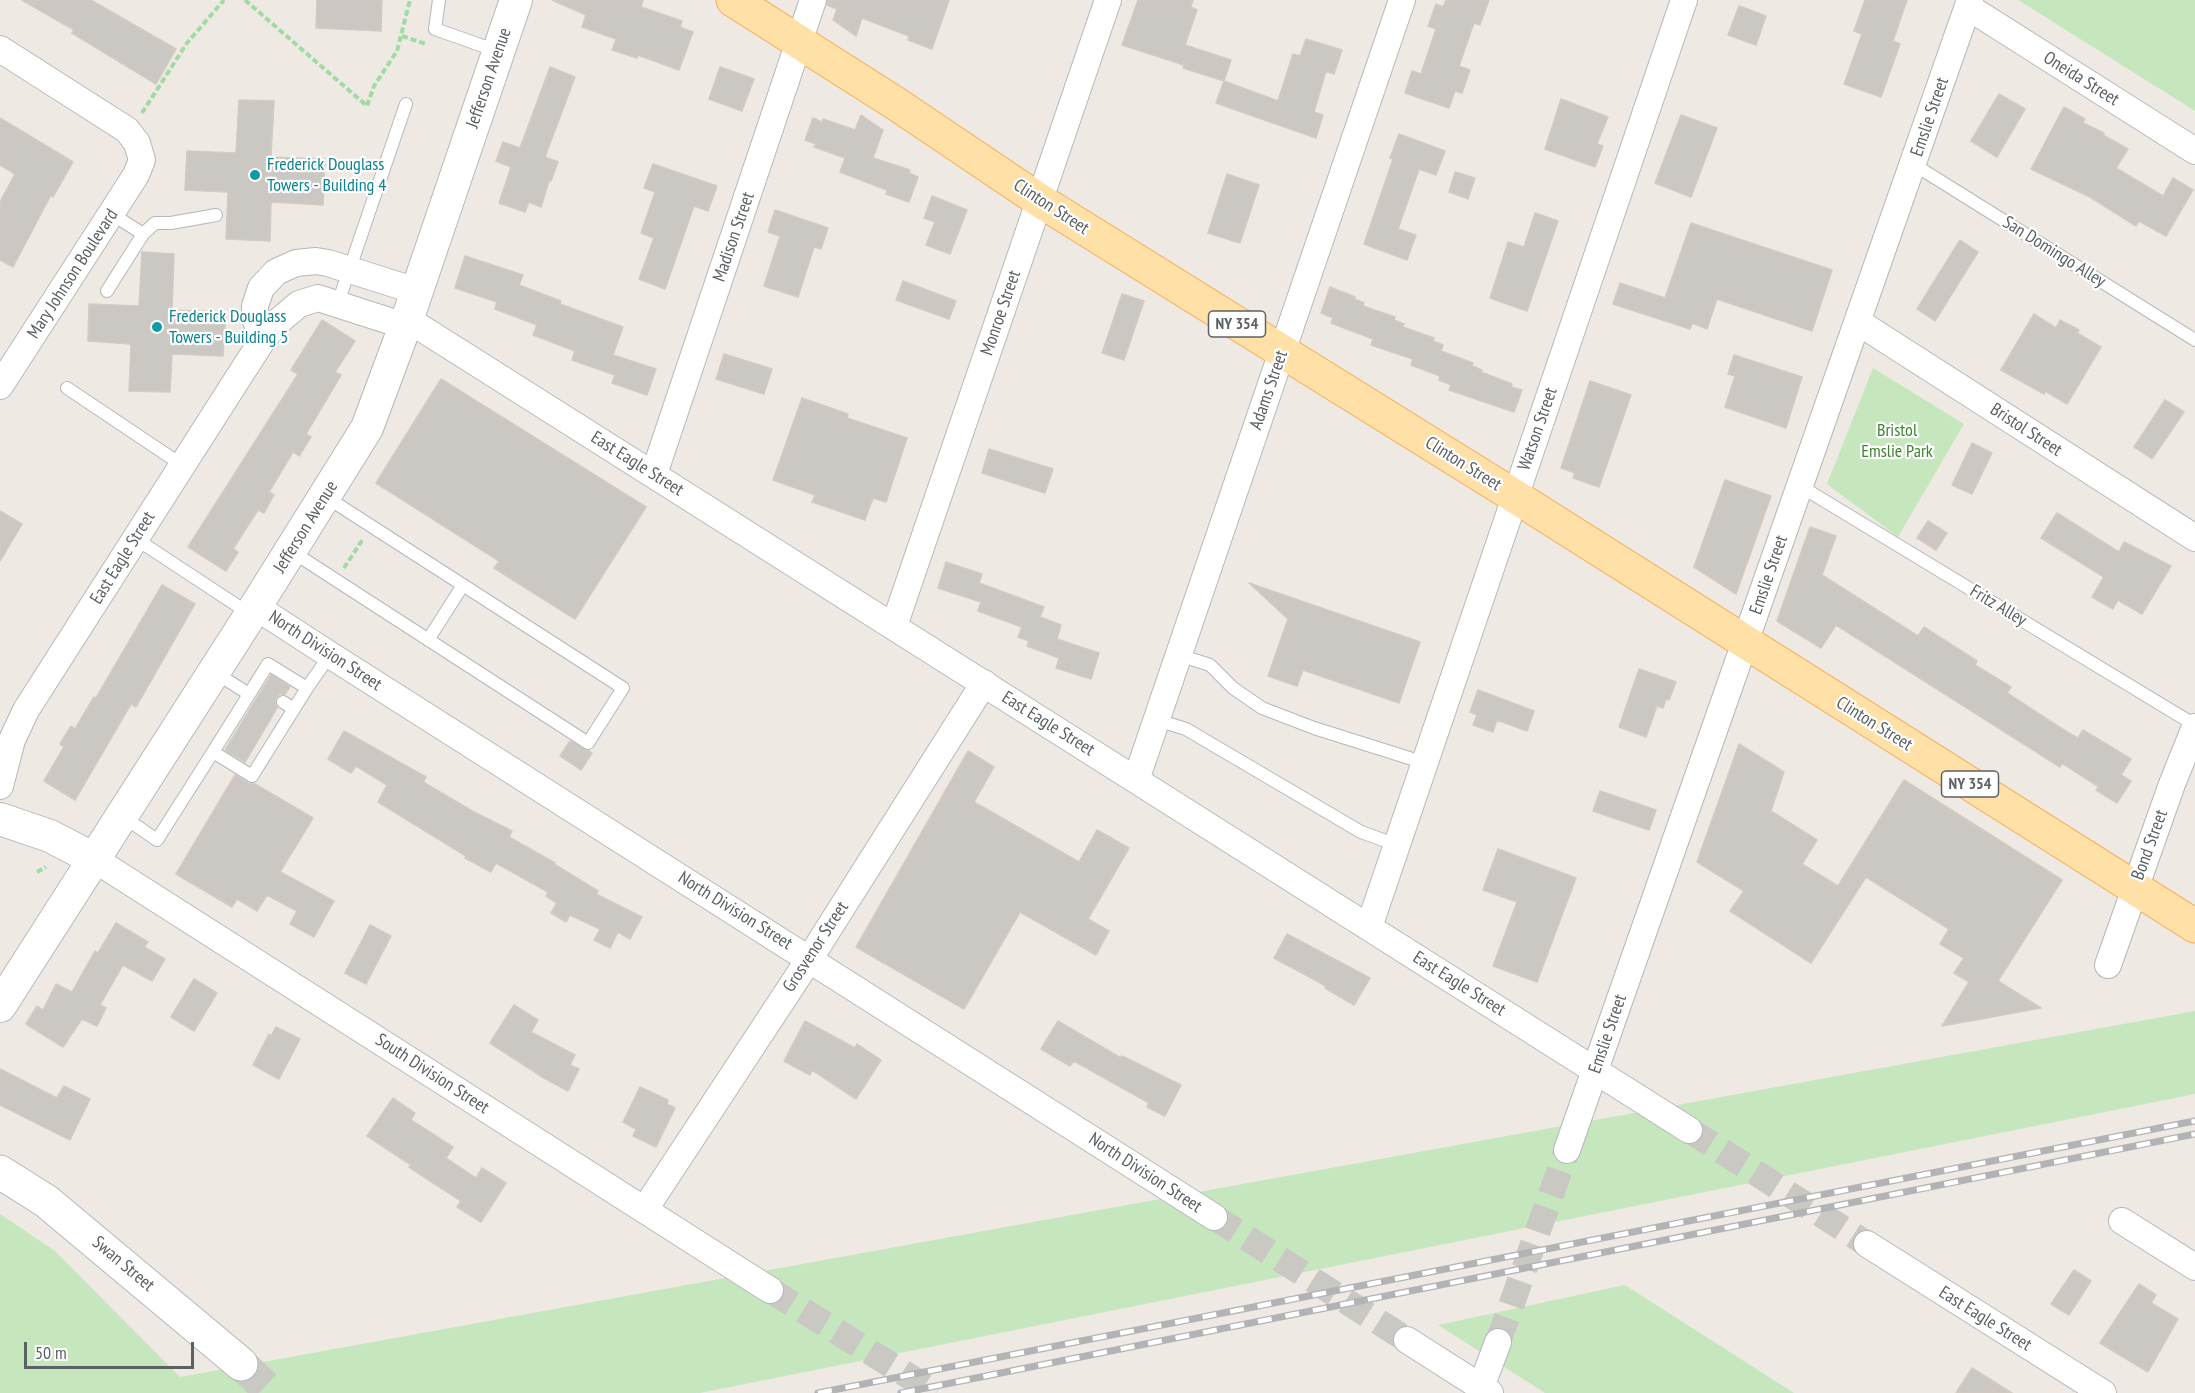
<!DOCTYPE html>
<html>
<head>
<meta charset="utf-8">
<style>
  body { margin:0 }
  #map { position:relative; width:2195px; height:1393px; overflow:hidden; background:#eeeae3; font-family:"PT Sans Narrow",sans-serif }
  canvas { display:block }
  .scale { position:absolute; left:24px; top:1342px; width:170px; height:27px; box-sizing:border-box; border:3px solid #5b6164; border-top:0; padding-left:8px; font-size:18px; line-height:21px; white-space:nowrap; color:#5b6164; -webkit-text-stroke:4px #fff; paint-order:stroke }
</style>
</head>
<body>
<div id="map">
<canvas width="2195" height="1393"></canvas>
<div class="scale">50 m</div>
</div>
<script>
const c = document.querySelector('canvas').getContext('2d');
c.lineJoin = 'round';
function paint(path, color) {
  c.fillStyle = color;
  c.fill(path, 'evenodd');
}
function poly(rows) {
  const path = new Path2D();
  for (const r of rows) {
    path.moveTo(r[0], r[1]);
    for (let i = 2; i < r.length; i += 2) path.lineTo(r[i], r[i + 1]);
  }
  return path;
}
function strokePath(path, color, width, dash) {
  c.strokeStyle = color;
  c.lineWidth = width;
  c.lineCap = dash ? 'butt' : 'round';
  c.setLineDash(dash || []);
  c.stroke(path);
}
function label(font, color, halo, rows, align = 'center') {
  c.font = font + ' "PT Sans Narrow",sans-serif';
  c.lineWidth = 4.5;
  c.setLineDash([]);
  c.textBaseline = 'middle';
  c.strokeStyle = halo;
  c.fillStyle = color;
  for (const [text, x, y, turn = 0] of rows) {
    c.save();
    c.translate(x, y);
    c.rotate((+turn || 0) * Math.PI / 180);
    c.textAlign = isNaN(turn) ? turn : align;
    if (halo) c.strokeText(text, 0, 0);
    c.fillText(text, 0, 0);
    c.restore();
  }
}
paint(poly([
  [2018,0,2195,0,2195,111],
  [1873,368,1964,424,1898,537,1827,484],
  [2195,1011,2195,1094,700,1393,0,1393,0,1214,55,1251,180,1377],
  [1625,1285,1794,1393,1545,1393,1438,1325]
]), '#c6e7be');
const building = poly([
  [22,0,91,0,176,49,156,84,72,33,74,30,22,0],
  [317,0,382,0,381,31,316,28,317,0],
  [552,0,643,0,641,7,682,21,680,27,693,32,679,70,638,55,637,58,612,50,616,39,582,27,586,15,552,0],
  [828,0,949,0,932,49,908,40,909,36,862,18,856,36,833,20,837,9,827,5,828,0],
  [1138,0,1193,0,1191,7,1197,10,1185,45,1231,60,1224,81,1183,68,1184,65,1122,45,1138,0],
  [1446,0,1489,0,1480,25,1474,23,1459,66,1470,70,1462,93,1455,91,1449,108,1405,93,1412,71,1421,74,1436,29,1428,26,1436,4,1443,7,1446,0],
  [1865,0,1907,0,1893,41,1900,44,1881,97,1844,84,1862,34,1854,31,1865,0],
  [1739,6,1766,16,1756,45,1728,35,1739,6],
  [1306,39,1342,50,1334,74,1326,71,1314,112,1323,115,1316,138,1216,103,1224,81,1278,101,1293,54,1300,56,1306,39],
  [550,67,575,77,545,157,558,162,551,181,549,181,541,207,529,202,525,212,499,203,511,167,496,161,503,142,520,148,550,67],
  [720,67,754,79,742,111,709,99,720,67],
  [1999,94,2025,109,1997,157,1971,141,1999,94],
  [1561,99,1608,117,1597,144,1603,146,1595,167,1545,149,1561,99],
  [239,100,274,101,271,157,325,159,323,205,271,202,270,241,226,239,228,192,185,190,187,151,236,153,239,100],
  [2064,107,2085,119,2083,123,2104,133,2103,135,2128,149,2116,168,2163,196,2173,178,2193,190,2166,236,2139,221,2136,226,2090,197,2031,169,2064,107],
  [861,115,883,130,873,158,910,170,909,173,918,177,909,202,886,194,887,190,840,172,845,158,814,147,816,144,805,140,813,118,822,122,823,119,855,130,861,115],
  [1681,115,1717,128,1691,197,1655,183,1681,115],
  [0,118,73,162,53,197,51,195,13,267,0,260,0,202,15,174,0,165,0,118],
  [1399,134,1445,151,1436,175,1419,169,1398,229,1416,235,1407,260,1364,244,1393,159,1390,158,1399,134],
  [653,164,717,186,708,211,694,206,665,289,639,279,654,238,641,233,655,192,644,188,653,164],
  [1455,172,1475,178,1468,199,1449,192,1455,172],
  [1227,174,1259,185,1240,243,1208,233,1227,174],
  [932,196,967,210,950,254,926,245,935,222,924,218,932,196],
  [775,210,828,228,821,249,814,247,798,297,764,286,780,236,768,232,775,210],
  [1535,213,1558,221,1527,311,1490,298,1508,242,1524,247,1535,213],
  [1691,223,1832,270,1812,331,1717,299,1707,329,1692,323,1690,329,1613,304,1620,283,1665,298,1691,223],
  [1960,240,1978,252,1935,321,1917,309,1960,240],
  [142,252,174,254,172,310,226,312,223,356,172,354,170,392,129,391,131,344,88,341,89,304,139,306,142,252],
  [465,256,523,275,519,285,561,301,560,304,623,327,613,355,656,369,647,395,612,383,615,375,572,360,575,351,533,335,537,325,495,309,497,302,455,288,465,256],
  [903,281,956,301,949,319,896,300,903,281],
  [1330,287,1355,297,1354,299,1364,303,1363,306,1395,317,1394,320,1404,324,1403,327,1434,338,1433,341,1443,345,1441,351,1473,363,1472,366,1482,370,1481,372,1512,384,1511,387,1522,390,1514,412,1449,390,1451,385,1439,380,1440,376,1411,365,1413,359,1371,345,1373,339,1331,323,1333,318,1321,313,1330,287],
  [1122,294,1144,301,1124,360,1102,353,1122,294],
  [2034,314,2056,328,2060,320,2079,330,2077,333,2101,347,2067,404,2045,391,2044,394,2001,370,2034,314],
  [322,320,355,341,335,372,341,375,306,434,311,437,299,456,293,452,269,492,274,495,264,513,258,510,233,549,238,552,226,571,188,547,298,374,291,370,322,320],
  [724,354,772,369,764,394,716,379,724,354],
  [1734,355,1802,377,1786,428,1725,407,1735,376,1728,374,1734,355],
  [441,379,646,507,575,619,494,568,499,561,376,483,441,379],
  [1590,381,1631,395,1599,487,1573,478,1575,473,1561,468,1590,381],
  [802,398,848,414,847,418,907,438,886,502,873,498,865,520,812,502,815,495,773,480,802,398],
  [2165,400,2184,412,2152,459,2134,447,2165,400],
  [1972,443,1992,453,1972,494,1952,485,1972,443],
  [989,449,1053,469,1045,493,982,473,989,449],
  [1725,480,1771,496,1736,594,1694,567,1725,480],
  [0,511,22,524,0,561,0,511],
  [2057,513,2119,552,2124,542,2171,566,2142,614,2118,600,2113,609,2092,597,2104,577,2041,538,2057,513],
  [1928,521,1947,533,1936,550,1917,538,1928,521],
  [1810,527,1836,536,1822,575,1918,636,1924,627,1977,661,1975,665,2011,687,2007,693,2067,732,2078,738,2083,730,2131,759,2121,775,2131,781,2117,803,2096,790,2099,787,2062,763,2060,767,1836,625,1821,648,1777,621,1810,527],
  [946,562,982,574,979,583,1044,607,1040,617,1061,625,1057,639,1099,653,1091,679,1056,668,1059,658,1027,646,1029,641,1018,637,1022,627,978,611,981,602,938,588,946,562],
  [1249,583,1420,642,1399,703,1303,670,1297,686,1268,676,1288,619,1249,583],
  [162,585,195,604,136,707,131,704,75,800,44,781,64,747,60,744,71,726,75,729,94,697,96,698,162,585],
  [1639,669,1676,682,1669,700,1666,699,1663,708,1657,706,1646,737,1619,727,1639,669],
  [271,675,290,687,285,694,280,694,276,698,275,702,277,708,245,762,225,750,271,675],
  [1478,690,1534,711,1527,731,1497,720,1493,732,1473,725,1477,715,1470,712,1478,690],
  [344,731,426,777,423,782,474,812,512,831,509,837,555,863,554,864,598,891,596,894,642,917,630,939,618,932,610,948,594,940,600,929,570,915,566,922,551,913,557,903,546,896,548,892,496,863,491,872,465,858,466,856,378,802,387,785,356,766,351,773,328,759,344,731],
  [570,741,592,753,581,770,560,756,570,741],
  [1739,744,1784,772,1771,811,1817,840,1802,864,1838,886,1904,780,2062,880,1998,981,2041,1008,1942,1026,1969,982,1954,973,1964,958,1940,944,1949,929,1866,877,1811,963,1730,911,1744,891,1697,862,1739,744],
  [968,751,994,767,974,802,1079,862,1097,830,1129,848,1088,919,1109,931,1096,955,1020,912,964,1009,856,947,968,751],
  [235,775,248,783,255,784,313,818,280,872,334,901,314,937,290,924,297,911,267,895,257,911,237,899,232,907,176,874,235,775],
  [1600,791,1656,810,1649,830,1593,811,1600,791],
  [1498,849,1576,878,1537,982,1493,966,1517,902,1483,890,1498,849],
  [116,923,148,942,144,947,165,959,152,981,123,965,100,1005,106,1008,97,1026,82,1019,63,1047,26,1024,37,1006,43,1010,56,984,72,992,95,951,98,953,116,923],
  [370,925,391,936,366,984,345,973,370,925],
  [1287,934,1370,978,1354,1005,1325,988,1326,986,1274,958,1287,934],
  [194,979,217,993,194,1031,171,1017,194,979],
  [514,1005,538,1020,531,1032,575,1055,570,1065,579,1069,568,1091,544,1078,490,1043,514,1005],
  [805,1021,855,1048,857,1044,881,1060,856,1099,812,1070,810,1075,784,1061,805,1021],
  [1058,1021,1121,1058,1122,1056,1181,1085,1165,1116,1147,1107,1149,1103,1074,1061,1070,1066,1041,1049,1058,1021],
  [276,1027,300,1039,279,1079,253,1065,269,1034,271,1036,276,1027],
  [0,1069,57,1098,64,1086,90,1099,70,1140,0,1105,0,1069],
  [640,1087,668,1100,667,1104,675,1108,656,1147,633,1136,636,1129,623,1122,640,1087],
  [393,1098,415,1113,411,1120,453,1147,446,1158,476,1178,482,1168,506,1183,481,1222,457,1207,461,1201,409,1167,411,1165,367,1136,393,1098],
  [2074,1270,2091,1281,2069,1315,2051,1304,2074,1270],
  [2139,1284,2156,1295,2151,1303,2178,1319,2148,1372,2100,1343,2139,1284],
  [1972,1368,2012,1393,1956,1393,1972,1368]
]);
paint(building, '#cbc7c2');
strokePath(building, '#d3cac1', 1.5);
strokePath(poly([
  [1689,1130,1867,1244],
  [1214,1217,1407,1340],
  [770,1290,936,1393],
  [1498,1342,1567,1150]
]), '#c9c8c3', 26, [26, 13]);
strokePath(poly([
  [241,1364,272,1393]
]), '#c9c8c3', 33, [33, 16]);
const service = poly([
  [439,0,435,29,497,51],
  [1913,164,2195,340],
  [112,214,143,234,155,223,171,223,216,215],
  [107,291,143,234],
  [338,303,406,104],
  [67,388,182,465],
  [1800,486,2195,725],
  [136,539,250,614],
  [291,551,588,743,623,688,326,497],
  [428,640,463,585],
  [1179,655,1210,665,1233,688,1262,708,1314,728,1425,763],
  [214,672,249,694],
  [307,688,252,776,213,752,268,664,307,688,330,655],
  [283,702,294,709],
  [1157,720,1186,729,1361,832,1397,845],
  [122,816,157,840,213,752]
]);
const minor = poly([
  [1968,7,2195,151],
  [0,49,127,130,137,143,142,160,136,175,0,386],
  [407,319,1689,1130],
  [1858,322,2195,538],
  [264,338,255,319,255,306,261,288,276,272,296,263,316,261,328,263,416,291],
  [654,474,813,0],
  [256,607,330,655,1214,1217],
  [894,626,1108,0],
  [1136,780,1402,0],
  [0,786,12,740,26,710,240,375,264,338,280,320,299,304,318,298,405,326],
  [94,859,770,1290],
  [1369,927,1684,0],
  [2108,965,2172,784,2195,727],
  [1567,1150,1970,0],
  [645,1209,810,958,984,683],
  [2122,1221,2195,1267],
  [1867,1244,2103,1393],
  [1407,1340,1490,1393],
  [1479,1393,1498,1342]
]);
const tertiary = poly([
  [0,819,50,836,94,859],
  [0,1006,251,614,367,428,405,326,516,0]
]);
const secondary = poly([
  [0,1172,46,1201,241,1364]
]);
const primary = poly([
  [733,0,895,103,1039,200,1516,497,2195,926]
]);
strokePath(service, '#b4b7bb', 14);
strokePath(minor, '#b4b7bb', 28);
strokePath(tertiary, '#b4b7bb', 34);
strokePath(secondary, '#b2b8bb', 35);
strokePath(primary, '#f7a953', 35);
strokePath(poly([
  [245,0,367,106,374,86,397,51,410,0],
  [402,36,426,44],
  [142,113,187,43,224,0],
  [344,568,363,539],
  [37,872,46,867]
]), '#a1daa4', 4, [6, 3]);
strokePath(service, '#fff', 12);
strokePath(minor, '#fff', 26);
strokePath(tertiary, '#fff', 32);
strokePath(secondary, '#fff', 33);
strokePath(primary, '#ffe0a7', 33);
const rail = poly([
  [818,1393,2195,1121],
  [901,1393,2195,1134]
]);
strokePath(rail, '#b2b3b4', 7);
strokePath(rail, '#fff', 4.5, [14]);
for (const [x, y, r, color] of [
  [255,175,6,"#0f9aa8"],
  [157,327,6,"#0f9aa8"]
]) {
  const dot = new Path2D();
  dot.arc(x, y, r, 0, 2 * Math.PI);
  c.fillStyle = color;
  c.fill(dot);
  strokePath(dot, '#fff', 2);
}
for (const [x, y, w] of [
  [1237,324,57],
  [1970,784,57]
]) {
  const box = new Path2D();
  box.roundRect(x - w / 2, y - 13, w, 26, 4.5);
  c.fillStyle = '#fff';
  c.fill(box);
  strokePath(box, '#5b6164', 1.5);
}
label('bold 16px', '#5b6164', null, [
  ["NY 354",1237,324],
  ["NY 354",1970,784]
]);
label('18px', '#5b6164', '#fff', [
  ["Jefferson Avenue",489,78,-71],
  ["Oneida Street",2081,79,32],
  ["Emslie Street",1930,117,-71],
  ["Clinton Street",1051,207,33],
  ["Madison Street",734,237,-71],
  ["San Domingo Alley",2054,252,32],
  ["Mary Johnson Boulevard",73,274,-57],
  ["Monroe Street",1001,313,-71],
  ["Adams Street",1269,390,-71],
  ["Watson Street",1538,429,-71],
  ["Bristol Street",2026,430,33],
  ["East Eagle Street",637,464,32],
  ["Clinton Street",1463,464,32],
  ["Jefferson Avenue",306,527,-58],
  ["East Eagle Street",123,558,-58],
  ["Emslie Street",1769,575,-71],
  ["Fritz Alley",1998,606,31],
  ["North Division Street",325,651,33],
  ["East Eagle Street",1048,724,32],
  ["Clinton Street",1874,724,32],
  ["Bond Street",2150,845,-70],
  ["North Division Street",735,911,32],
  ["Grosvenor Street",816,947,-57],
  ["East Eagle Street",1459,984,32],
  ["Emslie Street",1608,1034,-71],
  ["South Division Street",432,1074,33],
  ["North Division Street",1145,1173,33],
  ["Swan Street",123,1264,40],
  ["East Eagle Street",1985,1319,32]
]);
label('18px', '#0d838f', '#fff', [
  ["Frederick Douglass",267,165],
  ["Towers - Building 4",267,186],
  ["Frederick Douglass",169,317],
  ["Towers - Building 5",169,338]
], 'left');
label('18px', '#3e8531', '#fff', [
  ["Bristol",1897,431],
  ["Emslie Park",1897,452]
]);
</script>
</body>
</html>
